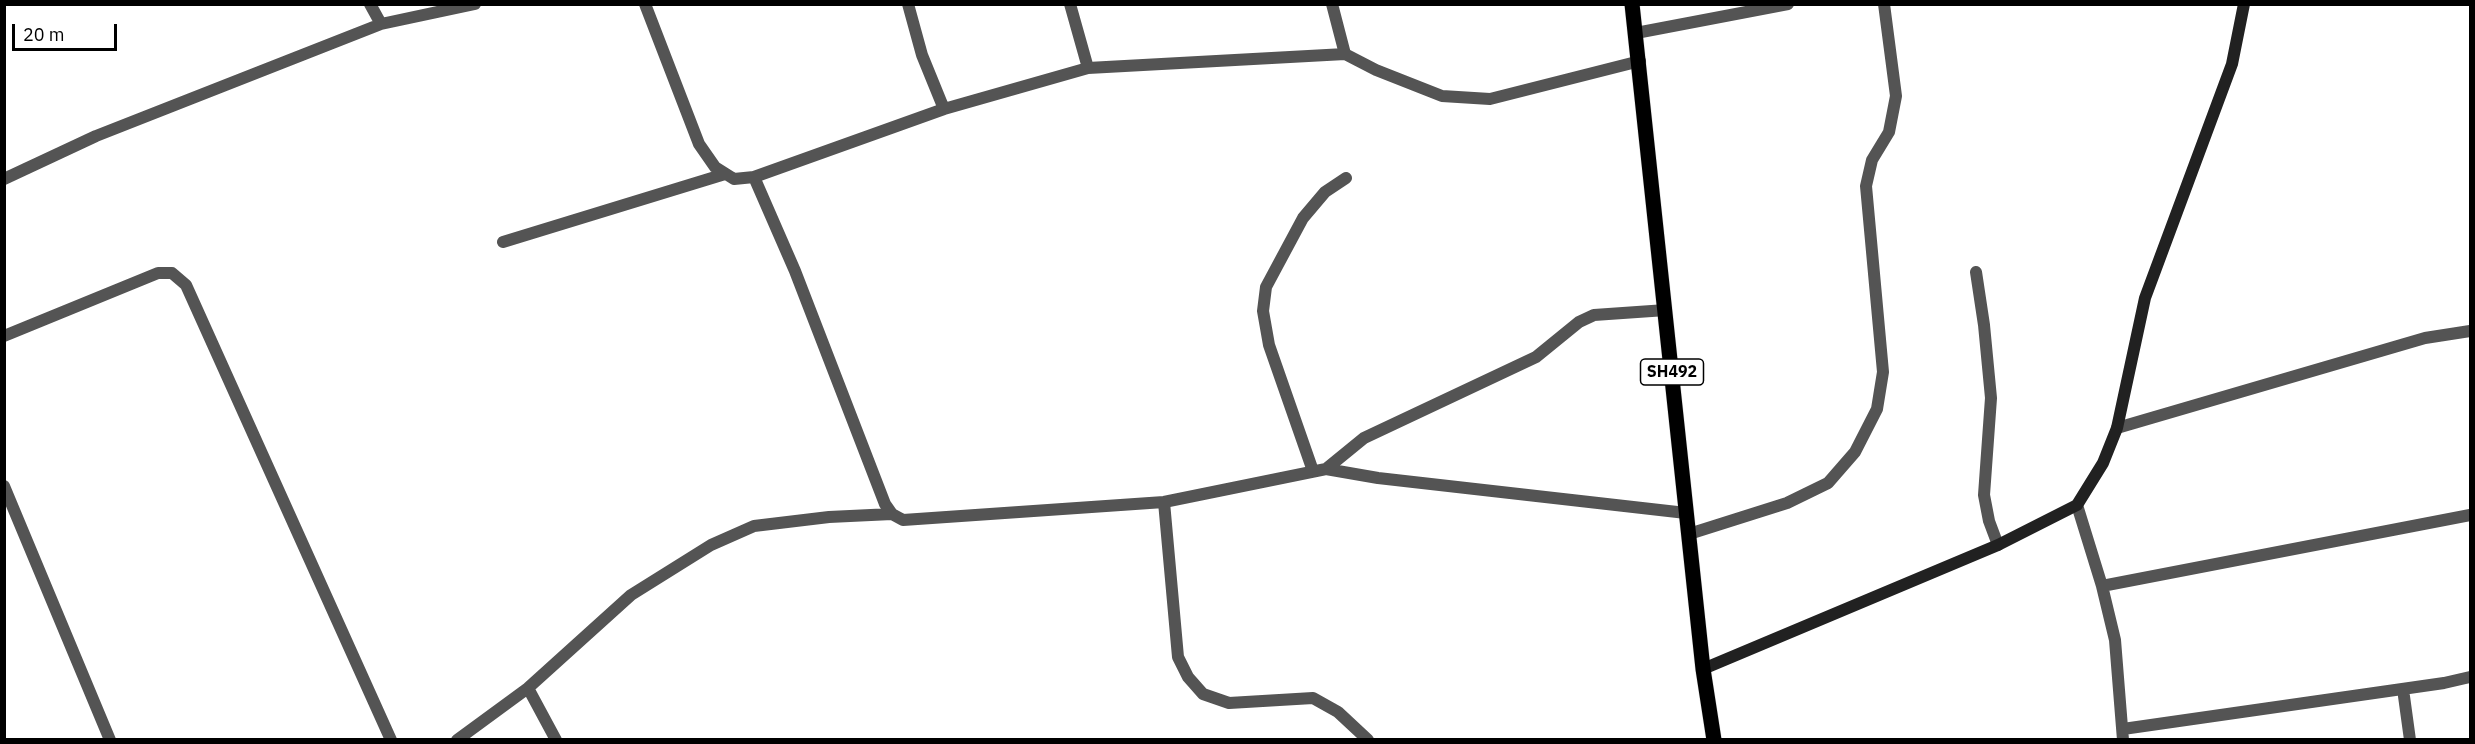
<!DOCTYPE html>
<html>
<head>
<meta charset="utf-8">
<style>
  body { margin:0 }
  #map { position:relative; width:2475px; height:744px; overflow:hidden; background:#fff; font-family:"IBM Plex Sans",sans-serif }
  canvas { display:block }
  .frame { position:absolute; inset:0; border:6px solid #000; pointer-events:none }
  .scale { position:absolute; left:12px; top:24px; width:105px; height:27px; box-sizing:border-box; border:3px solid #000; border-top:0; padding-left:8px; font-size:18px; line-height:21px; white-space:nowrap; color:#000; -webkit-text-stroke:4px #fff; paint-order:stroke }
</style>
</head>
<body>
<div id="map">
<canvas width="2475" height="744"></canvas>
<div class="frame"></div>
<div class="scale">20 m</div>
</div>
<script>
const c = document.querySelector('canvas').getContext('2d');
c.lineJoin = 'round';
function poly(rows) {
  const path = new Path2D();
  for (const r of rows) {
    path.moveTo(r[0], r[1]);
    for (let i = 2; i < r.length; i += 2) path.lineTo(r[i], r[i + 1]);
  }
  return path;
}
function strokePath(path, color, width, dash) {
  c.strokeStyle = color;
  c.lineWidth = width;
  c.lineCap = dash ? 'butt' : 'round';
  c.setLineDash(dash || []);
  c.stroke(path);
}
function label(font, color, halo, rows, align = 'center') {
  c.font = font + ' "IBM Plex Sans",sans-serif';
  c.lineWidth = 6;
  c.setLineDash([]);
  c.textBaseline = 'middle';
  c.strokeStyle = halo;
  c.fillStyle = color;
  for (const [text, x, y, turn = 0] of rows) {
    c.save();
    c.translate(x, y);
    c.rotate((+turn || 0) * Math.PI / 180);
    c.textAlign = isNaN(turn) ? turn : align;
    if (halo) c.strokeText(text, 0, 0);
    c.fillText(text, 0, 0);
    c.restore();
  }
}
const primary = poly([
  [1632,4,1703,669,1714,740]
]);
strokePath(primary, '#dbdbdb', 16);
strokePath(poly([
  [370,4,381,24],
  [645,4,699,144,715,167,734,179,754,177,944,109,1088,68,1070,4],
  [908,4,922,55,944,109],
  [1636,33,1788,4],
  [1345,54,1376,70,1442,96,1490,99,1640,61],
  [1088,68,1345,54,1332,4],
  [754,177,795,271,885,504,892,514,903,520,1164,502,1326,469,1378,478,1686,513],
  [4,179,96,136,381,24,475,4],
  [503,242,725,174],
  [1976,272,1984,325,1991,398,1984,495,1989,521,1998,545],
  [4,336,158,273,172,273,186,285,391,740],
  [2117,428,2425,338,2470,331],
  [1326,469,1364,438,1536,357,1579,322,1594,315,1666,310],
  [1313,471,1269,345,1263,311,1266,287,1303,218,1325,192,1346,178],
  [4,486,110,740],
  [1164,502,1178,657,1188,677,1203,694,1229,703,1313,698,1338,712,1368,740],
  [2077,505,2102,586,2115,640,2123,740],
  [1689,534,1787,503,1828,483,1855,452,1877,409,1883,372,1866,186,1872,160,1889,132,1896,96,1884,4],
  [2102,586,2470,515],
  [528,688,556,740],
  [2403,689,2410,740],
  [2123,729,2444,683,2470,677],
  [457,740,528,688,631,595,711,545,754,526,829,517,892,514]
]), '#545454', 12);
strokePath(poly([
  [1703,669,1998,545,2077,505,2103,463,2117,428,2145,298,2232,64,2244,4]
]), '#212121', 12);
strokePath(primary, '#000', 15);
for (const [x, y, w] of [
  [1672,372,63]
]) {
  const box = new Path2D();
  box.roundRect(x - w / 2, y - 13, w, 26, 4.5);
  c.fillStyle = '#fff';
  c.fill(box);
  strokePath(box, '#000', 1.5);
}
label('bold 16px', '#000', null, [
  ["SH492",1672,372]
]);
</script>
</body>
</html>
